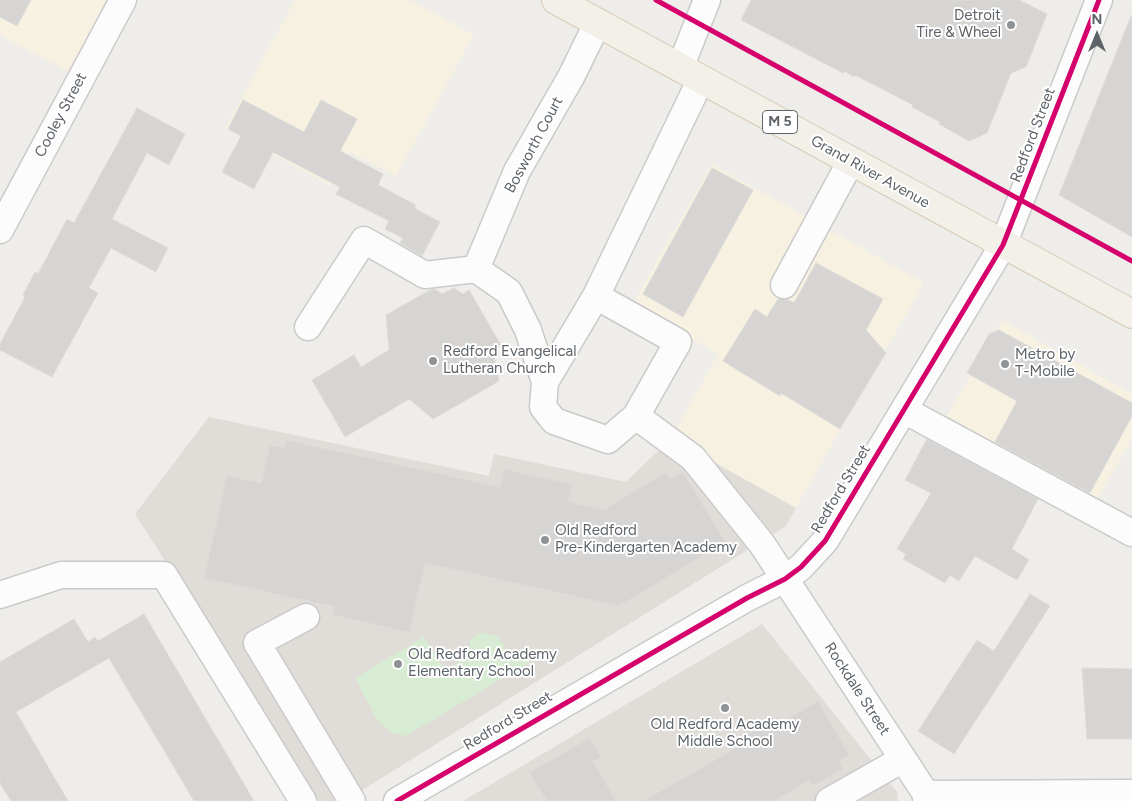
<!DOCTYPE html>
<html>
<head>
<meta charset="utf-8">
<style>
  body { margin:0 }
  #map { position:relative; width:1132px; height:801px; overflow:hidden; background:#eeede9; font-family:Figtree,sans-serif }
  canvas { display:block }
  .north { position:absolute; left:1072px; top:10px; width:50px; height:50px; -webkit-text-stroke:4px #fff; paint-order:stroke; rotate:0deg; font-size:14px; font-weight:700; line-height:20px; text-align:center; color:#5d6368 }
  .north::after { content:''; display:block; margin:auto; width:18px; height:22px; background:#5d6368; clip-path:polygon(50% 0,100% 100%,50% 72%,0 100%) }
</style>
</head>
<body>
<div id="map">
<canvas width="1132" height="801"></canvas>
<div class="north">N</div>
</div>
<script>
const c = document.querySelector('canvas').getContext('2d');
c.lineJoin = 'round';
function paint(path, color) {
  c.fillStyle = color;
  c.fill(path, 'evenodd');
}
function poly(rows) {
  const path = new Path2D();
  for (const r of rows) {
    path.moveTo(r[0], r[1]);
    for (let i = 2; i < r.length; i += 2) path.lineTo(r[i], r[i + 1]);
  }
  return path;
}
function strokePath(path, color, width, dash) {
  c.strokeStyle = color;
  c.lineWidth = width;
  c.lineCap = dash ? 'butt' : 'round';
  c.setLineDash(dash || []);
  c.stroke(path);
}
function label(font, color, halo, rows, align = 'center') {
  c.font = font + ' Figtree,sans-serif';
  c.lineWidth = 4;
  c.setLineDash([]);
  c.textBaseline = 'middle';
  c.strokeStyle = halo;
  c.fillStyle = color;
  for (const [text, x, y, turn = 0] of rows) {
    c.save();
    c.translate(x, y);
    c.rotate((+turn || 0) * Math.PI / 180);
    c.textAlign = isNaN(turn) ? turn : align;
    if (halo) c.strokeText(text, 0, 0);
    c.fillText(text, 0, 0);
    c.restore();
  }
}
paint(poly([
  [0,0,119,0,78,77,0,35],
  [295,0,410,0,474,35,396,176,350,152,331,186,225,128],
  [712,164,924,283,796,508,671,438,718,354,632,305],
  [1002,320,1132,394,1132,439,1096,501,947,416]
]), '#f7f1e2');
paint(poly([
  [209,417,489,476,494,454,626,482,671,438,796,508,786,526,345,801,319,801,135,514],
  [762,624,897,792,898,801,463,801]
]), '#e0ddd8');
paint(poly([
  [480,632,496,636,505,646,503,662,522,651,530,662,406,736,391,732,377,720,355,678,424,637,445,671,469,655,470,640]
]), '#d7ecd2');
const building = poly([
  [0,0,31,0,17,26,0,17,0,0],
  [751,0,1019,0,1047,14,1026,67,1011,73,987,133,969,141,939,124,940,122,912,107,913,105,855,75,854,77,844,71,843,73,741,20,751,0],
  [1131,16,1132,16,1132,237,1059,195,1131,16],
  [243,100,304,132,321,100,357,119,340,151,383,174,378,185,416,205,414,208,440,222,422,256,400,243,403,238,385,229,389,221,336,194,340,187,273,152,254,189,222,172,241,136,228,129,243,100],
  [137,108,185,134,169,165,147,153,112,219,168,248,156,272,111,248,89,288,98,293,52,377,0,350,0,344,25,297,23,295,35,272,38,274,67,219,74,223,137,108],
  [712,168,753,190,683,317,643,294,712,168],
  [816,263,883,299,866,330,886,353,840,429,781,393,780,396,723,361,755,309,767,317,778,299,787,299,794,303,816,263],
  [454,288,463,294,469,290,501,345,493,351,499,381,433,419,409,399,345,437,312,380,354,355,361,367,389,350,386,315,430,290,435,289,442,294,454,288],
  [999,330,1132,403,1132,416,1090,493,995,442,1017,401,967,373,989,334,999,330],
  [927,439,1038,499,1012,549,1029,560,1017,580,975,556,959,581,950,575,945,583,903,559,906,554,897,549,931,493,905,480,927,439],
  [286,440,500,487,504,469,572,484,568,502,604,510,666,472,671,479,683,472,725,542,619,606,425,563,409,632,333,615,335,607,204,578,227,476,261,483,270,445,284,448,286,440],
  [1030,594,1050,606,954,754,918,731,977,640,994,651,1030,594],
  [144,614,254,801,194,801,109,658,16,712,68,801,11,801,0,783,0,662,74,619,88,642,95,637,98,641,144,614],
  [1082,668,1132,669,1132,739,1087,739,1082,668],
  [818,701,849,755,839,761,843,769,812,786,809,781,774,801,643,801,748,741,745,736,775,719,778,724,818,701],
  [590,738,601,757,593,761,616,801,547,801,529,773,590,738]
]);
paint(building, '#d6d5d3');
strokePath(building, '#dedcd8', 1);
const minor = poly([
  [680,68,707,0],
  [0,230,123,0],
  [476,269,517,171,571,77,598,22],
  [784,285,851,161],
  [596,296,678,342,636,416],
  [308,327,364,240,425,275,476,269,509,292,528,330,545,382,543,407,554,421,608,440,636,416,693,458,762,544,926,794,926,801],
  [545,382,596,296,701,79],
  [904,410,1132,533],
  [0,595,61,575,164,575,303,801],
  [306,617,257,643,352,801],
  [926,794,1132,793],
  [397,801,747,598,785,579,801,567,825,541,1003,245,1099,0],
  [829,801,903,759]
]);
const major = poly([
  [556,0,1132,314]
]);
strokePath(minor, '#cacaca', 29);
strokePath(major, '#d8cbb5', 30);
strokePath(minor, '#fcfcfc', 26);
strokePath(major, '#f3f0e9', 28);
strokePath(poly([
  [656,0,1132,261],
  [397,801,747,598,785,579,801,567,825,541,1003,245,1099,0]
]), '#d6006c', 5);
for (const [x, y, r, color] of [
  [1011,25,5,"#909395"],
  [433,361,5,"#909395"],
  [1005,364,5,"#909395"],
  [545,540,5,"#909395"],
  [398,664,5,"#909395"],
  [725,708,5,"#909395"]
]) {
  const dot = new Path2D();
  dot.arc(x, y, r, 0, 2 * Math.PI);
  c.fillStyle = color;
  c.fill(dot);
  strokePath(dot, '#fff', 2);
}
for (const [x, y, w] of [
  [780,122,35]
]) {
  const box = new Path2D();
  box.roundRect(x - w / 2, y - 11.5, w, 23, 4);
  c.fillStyle = '#fff';
  c.fill(box);
  strokePath(box, '#5d6368', 1);
}
label('bold 14px', '#5d6368', null, [
  ["M 5",780,122]
]);
label('15px', '#5d6368', '#fff', [
  ["Detroit",1001,16,"right"],
  ["Tire & Wheel",1001,33,"right"],
  ["Redford Evangelical",443,352],
  ["Lutheran Church",443,369],
  ["Metro by",1015,355],
  ["T-Mobile",1015,372],
  ["Old Redford",555,531],
  ["Pre-Kindergarten Academy",555,548],
  ["Old Redford Academy",408,655],
  ["Elementary School",408,672],
  ["Old Redford Academy",725,725,"center"],
  ["Middle School",725,742,"center"]
], 'left');
label('15px', '#5d6368', '#fff', [
  ["Cooley Street",61,115,-62],
  ["Redford Street",1033,135,-69],
  ["Bosworth Court",534,145,-62],
  ["Grand River Avenue",870,172,29],
  ["Redford Street",841,489,-59],
  ["Rockdale Street",857,689,57],
  ["Redford Street",508,721,-31]
]);
</script>
</body>
</html>
